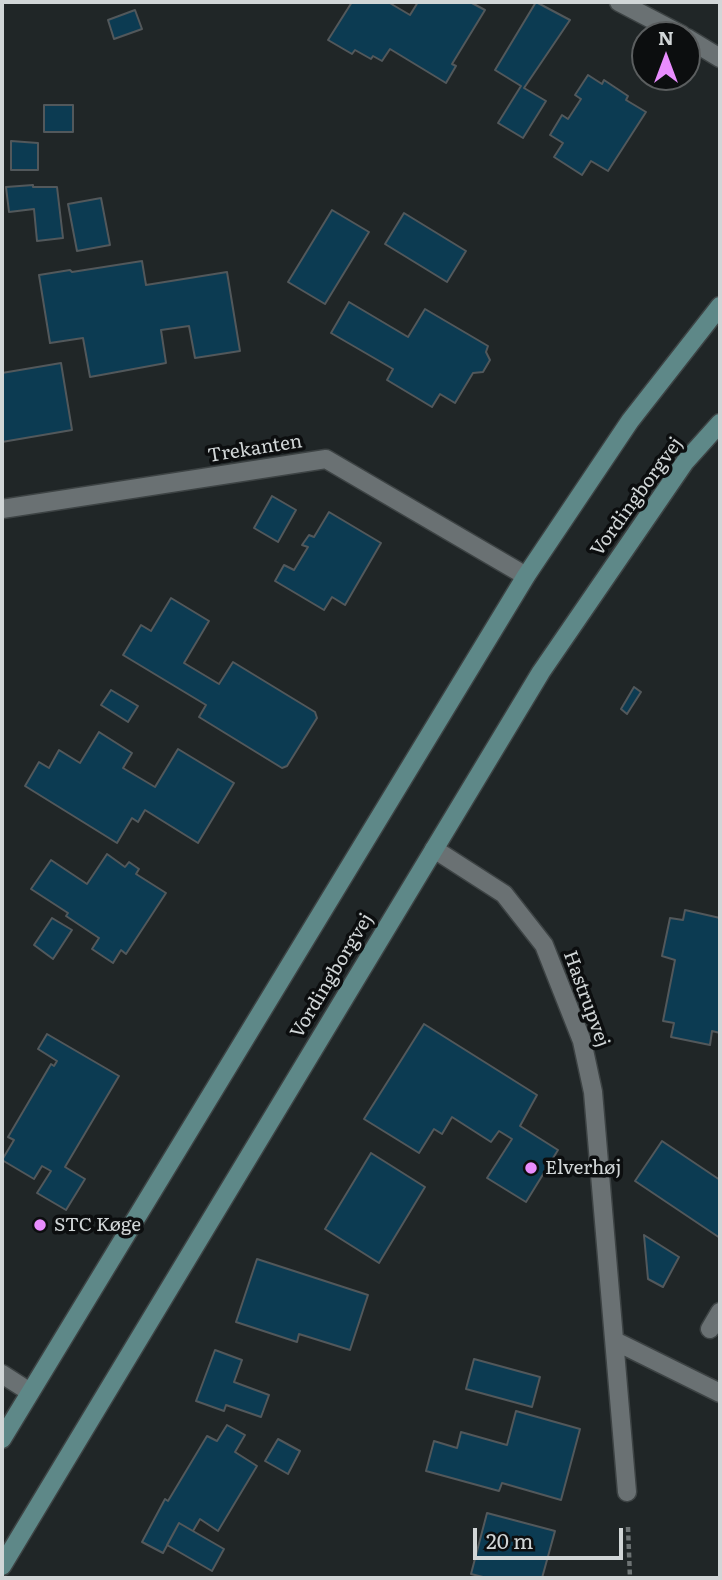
<!DOCTYPE html>
<html>
<head>
<meta charset="utf-8">
<style>
  body { margin:0 }
  #map { position:relative; width:722px; height:1580px; overflow:hidden; background:#202627; font-family:Literata,serif }
  canvas { display:block }
  .frame { position:absolute; inset:0; border:4px solid #d1d6d7; pointer-events:none }
  .north { position:absolute; left:631px; top:21px; width:70px; height:70px; box-sizing:border-box; background:#0c0e0f; border:2px solid #5b5e5f; border-radius:50%; rotate:0deg; font-size:19px; font-weight:700; line-height:28px; text-align:center; color:#d1d6d7 }
  .north::after { content:''; display:block; margin:auto; width:24px; height:32px; background:#e98dfe; clip-path:polygon(50% 0,100% 100%,50% 72%,0 100%) }
  .scale { position:absolute; left:473px; top:1528px; width:150px; height:32px; box-sizing:border-box; border:4px solid #d1d6d7; border-top:0; padding-left:9px; font-size:21px; line-height:24px; white-space:nowrap; color:#d1d6d7; -webkit-text-stroke:5px #0c0e0f; paint-order:stroke }
</style>
</head>
<body>
<div id="map">
<canvas width="722" height="1580"></canvas>
<div class="frame"></div>
<div class="north">N</div>
<div class="scale">20 m</div>
</div>
<script>
const c = document.querySelector('canvas').getContext('2d');
c.lineJoin = 'round';
function paint(path, color) {
  c.fillStyle = color;
  c.fill(path, 'evenodd');
}
function poly(rows) {
  const path = new Path2D();
  for (const r of rows) {
    path.moveTo(r[0], r[1]);
    for (let i = 2; i < r.length; i += 2) path.lineTo(r[i], r[i + 1]);
  }
  return path;
}
function strokePath(path, color, width, dash) {
  c.strokeStyle = color;
  c.lineWidth = width;
  c.lineCap = dash ? 'butt' : 'round';
  c.setLineDash(dash || []);
  c.stroke(path);
}
function label(font, color, halo, rows, align = 'center') {
  c.font = font + ' Literata,serif';
  c.lineWidth = 7;
  c.setLineDash([]);
  c.textBaseline = 'middle';
  c.strokeStyle = halo;
  c.fillStyle = color;
  for (const [text, x, y, turn = 0] of rows) {
    c.save();
    c.translate(x, y);
    c.rotate((+turn || 0) * Math.PI / 180);
    c.textAlign = isNaN(turn) ? turn : align;
    if (halo) c.strokeText(text, 0, 0);
    c.fillText(text, 0, 0);
    c.restore();
  }
}
const building = poly([
  [352,2,388,2,410,15,418,2,470,2,485,10,452,64,456,66,446,83,390,49,382,61,373,56,371,59,355,50,352,54,328,40,352,2],
  [536,2,570,20,524,88,546,101,523,138,498,123,521,86,495,70,536,2],
  [135,10,142,29,114,39,108,20,135,10],
  [588,75,602,84,604,80,628,96,626,100,646,112,608,171,591,161,582,175,554,157,563,143,550,135,562,115,568,119,581,99,575,95,588,75],
  [44,105,73,105,73,132,44,132,44,105],
  [11,141,38,143,38,170,11,170,11,141],
  [33,185,33,187,57,187,63,238,37,241,34,209,9,212,6,187,33,185],
  [101,198,110,245,77,251,68,204,101,198],
  [332,210,369,232,325,304,288,282,332,210],
  [404,213,466,251,447,282,385,244,404,213],
  [142,261,146,285,227,272,240,351,195,358,189,326,161,330,166,363,90,377,83,338,50,343,39,275,70,270,72,272,142,261],
  [349,302,408,337,425,309,488,346,486,352,490,360,483,372,473,373,455,403,440,394,432,407,387,380,393,369,331,333,349,302],
  [61,363,72,430,2,442,2,373,61,363],
  [272,496,296,510,278,542,254,528,272,496],
  [329,512,381,543,345,605,332,597,324,610,275,581,284,565,294,570,308,547,302,545,309,535,314,537,329,512],
  [171,598,209,621,184,663,219,684,233,662,315,712,317,718,287,766,282,768,199,717,206,705,123,655,141,625,151,631,171,598],
  [634,687,641,692,627,714,621,709,634,687],
  [111,690,138,706,128,722,101,705,111,690],
  [99,732,132,753,123,768,155,787,178,749,234,783,198,843,145,810,138,822,132,818,117,843,25,786,39,762,49,768,59,750,80,763,99,732],
  [107,854,125,867,129,862,139,869,136,874,166,893,126,954,121,950,113,963,92,949,99,938,66,916,68,913,31,889,51,860,87,884,107,854],
  [685,910,720,918,720,1033,712,1031,710,1045,671,1037,674,1023,663,1021,675,960,662,956,670,918,683,920,685,910],
  [52,918,72,930,53,959,34,945,52,918],
  [424,1024,537,1095,520,1126,558,1150,526,1202,487,1178,512,1139,499,1131,491,1142,452,1117,442,1134,434,1129,419,1153,364,1119,424,1024],
  [47,1034,119,1076,65,1167,85,1179,66,1210,37,1193,51,1171,42,1166,34,1179,2,1160,14,1140,8,1137,51,1064,54,1066,57,1061,38,1049,47,1034],
  [662,1141,720,1180,720,1238,635,1181,662,1141],
  [371,1153,425,1187,379,1263,325,1229,371,1153],
  [644,1235,679,1257,663,1287,648,1279,644,1235],
  [257,1259,368,1295,350,1350,299,1334,297,1342,236,1322,257,1259],
  [215,1350,242,1360,234,1382,269,1395,261,1417,226,1405,224,1411,196,1401,215,1350],
  [474,1359,540,1377,532,1407,466,1389,474,1359],
  [516,1411,580,1429,561,1500,502,1483,499,1491,426,1471,434,1441,457,1448,461,1432,507,1445,516,1411],
  [227,1425,245,1435,235,1452,257,1466,218,1531,200,1519,193,1531,179,1523,163,1553,142,1542,165,1499,168,1501,207,1436,217,1441,227,1425],
  [278,1439,300,1451,288,1474,265,1461,278,1439],
  [487,1513,555,1531,542,1578,487,1578,471,1574,487,1513],
  [179,1523,224,1549,212,1571,167,1545,179,1523]
]);
paint(building, '#0c3b52');
strokePath(building, '#52585b', 2);
const lane = poly([
  [710,1329,720,1312]
]);
const street = poly([
  [619,2,682,35],
  [687,38,720,58],
  [2,509,326,459,526,576],
  [434,849,504,894,544,945,582,1041,593,1092,627,1492],
  [615,1341,720,1393],
  [2,1374,30,1392]
]);
const secondary = poly([
  [2,1439,526,576,630,421,720,306],
  [2,1566,541,672,685,462,720,423]
]);
strokePath(lane, '#3d4344', 21);
strokePath(street, '#3d4344', 21);
strokePath(secondary, '#3d4344', 21);
strokePath(poly([
  [628,1527,630,1578]
]), '#6e7475', 4.5, [5, 3.5]);
strokePath(lane, '#6a7173', 18);
strokePath(street, '#6a7173', 18);
strokePath(secondary, '#5e8888', 18);
for (const [x, y, r, color] of [
  [531,1168,7,"#e98dfe"],
  [40,1225,7,"#e98dfe"]
]) {
  const dot = new Path2D();
  dot.arc(x, y, r, 0, 2 * Math.PI);
  c.fillStyle = color;
  c.fill(dot);
  strokePath(dot, '#0c0e0f', 2.5);
}
label('19px', '#d1d6d7', '#0c0e0f', [
  ["Trekanten",255,449,-9],
  ["Vordingborgvej",637,497,-54],
  ["Vordingborgvej",332,976,-59],
  ["Hastrupvej",586,999,70]
]);
label('19px', '#d1d6d7', '#0c0e0f', [
  ["Elverhøj",545,1168],
  ["STC Køge",54,1225]
], 'left');
</script>
</body>
</html>
